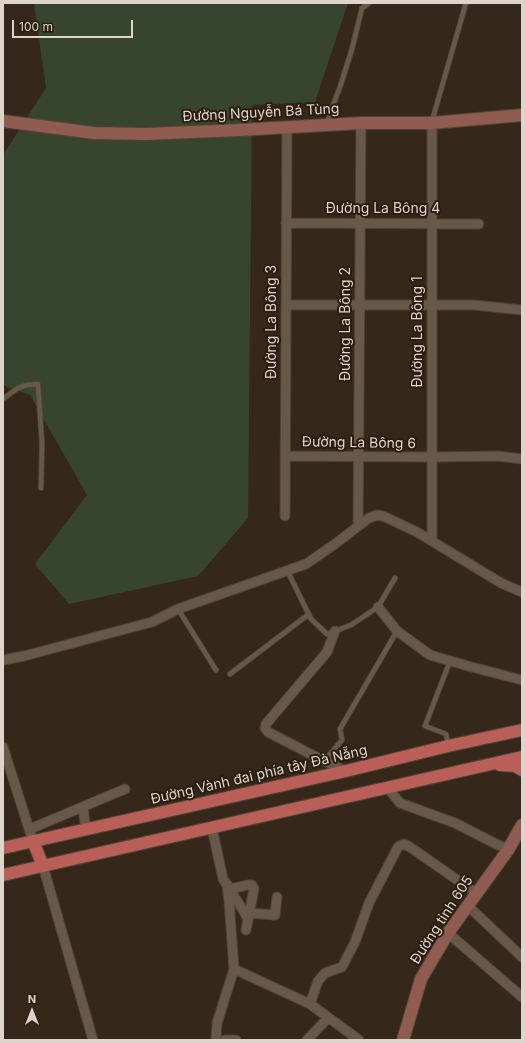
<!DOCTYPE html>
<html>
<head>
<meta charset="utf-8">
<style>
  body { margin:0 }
  #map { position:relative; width:525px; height:1043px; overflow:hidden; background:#35281b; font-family:Inter,sans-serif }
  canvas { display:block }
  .frame { position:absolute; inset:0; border:4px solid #ddd5cc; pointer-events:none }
  .north { position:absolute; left:12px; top:991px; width:40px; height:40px; -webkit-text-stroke:3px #2b1e11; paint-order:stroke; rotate:0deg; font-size:11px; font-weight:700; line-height:16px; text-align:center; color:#ddd5cc }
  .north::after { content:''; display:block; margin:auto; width:14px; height:18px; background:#ddd5cc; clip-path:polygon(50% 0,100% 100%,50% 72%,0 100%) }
  .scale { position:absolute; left:12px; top:20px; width:121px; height:18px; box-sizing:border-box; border:2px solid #ddd5cc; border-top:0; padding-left:5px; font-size:12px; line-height:14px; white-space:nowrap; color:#ddd5cc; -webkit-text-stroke:3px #2b1e11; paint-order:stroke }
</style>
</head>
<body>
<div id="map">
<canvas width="525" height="1043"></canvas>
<div class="frame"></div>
<div class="north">N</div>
<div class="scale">100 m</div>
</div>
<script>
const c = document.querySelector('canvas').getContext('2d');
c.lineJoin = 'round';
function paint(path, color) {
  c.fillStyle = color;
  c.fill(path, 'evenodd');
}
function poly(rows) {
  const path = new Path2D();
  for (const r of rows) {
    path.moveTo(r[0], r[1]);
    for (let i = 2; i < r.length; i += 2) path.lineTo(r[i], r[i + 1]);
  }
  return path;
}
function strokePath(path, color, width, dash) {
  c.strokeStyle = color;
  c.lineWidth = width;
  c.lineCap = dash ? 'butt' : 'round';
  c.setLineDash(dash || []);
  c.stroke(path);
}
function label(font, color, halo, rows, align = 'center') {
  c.font = font + ' Inter,sans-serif';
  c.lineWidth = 4;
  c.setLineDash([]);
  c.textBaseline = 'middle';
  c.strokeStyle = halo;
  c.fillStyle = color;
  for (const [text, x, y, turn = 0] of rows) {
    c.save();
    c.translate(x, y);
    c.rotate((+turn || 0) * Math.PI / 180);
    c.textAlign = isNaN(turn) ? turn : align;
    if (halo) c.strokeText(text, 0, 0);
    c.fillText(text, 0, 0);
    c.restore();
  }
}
paint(poly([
  [34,3,348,3,315,102,252,105,248,518,198,576,69,604,35,564,87,495,30,395,3,385,3,155,46,88]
]), '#37452f');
const lane = poly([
  [432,121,466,3],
  [327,124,330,113,340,87,352,49,362,8,369,3],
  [3,399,18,388,27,385,38,384,42,443,41,488],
  [287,570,311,619,327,634,351,625,378,607,395,578],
  [178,609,216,670],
  [230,674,309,614],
  [448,744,446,734,425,726,450,661],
  [324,761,342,740,340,729,397,631]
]);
const street = poly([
  [286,223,479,224],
  [286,305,474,305,522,310],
  [285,456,433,457,498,456,522,459],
  [285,516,287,127],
  [358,526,361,123],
  [432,541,432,123],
  [378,607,397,631,430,655,468,666,522,680],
  [335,631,327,652,266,724,265,728,268,732,324,761,346,771],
  [3,660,24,656,152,622,178,609,306,564,335,544,369,518,377,515,383,516,417,532,501,583,522,592],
  [3,747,31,835],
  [387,787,400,803,455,823,508,850],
  [83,808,86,830],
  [212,828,223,879,246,915,248,920],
  [30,829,125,789],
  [43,866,93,1040],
  [227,884,229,901,234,969,310,1004,359,1040],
  [230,889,248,885,252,885,254,889,246,930],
  [467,905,522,957],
  [249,913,275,915,277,897],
  [448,933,522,997],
  [310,1004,318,981,325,973,342,967,355,942,369,903,398,847,404,844,410,847,476,893],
  [216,1040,217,1023,234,969],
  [225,1040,236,1040],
  [307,1040,328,1018]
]);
const secondary = poly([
  [3,121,94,133,146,134,239,130,361,123,432,123,522,115],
  [403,1040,421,979,448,933,508,850,522,825]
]);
const primary = poly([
  [500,765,515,766,522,770],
  [33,841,43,866],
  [3,848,346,771,448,746,522,730],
  [3,875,522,757]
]);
strokePath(lane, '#4e4439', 6);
strokePath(street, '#4e4439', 11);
strokePath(secondary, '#4e4439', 14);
strokePath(primary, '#4e4439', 14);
strokePath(lane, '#675849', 4.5);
strokePath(street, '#675849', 9);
strokePath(secondary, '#905b50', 12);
strokePath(primary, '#b95f57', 12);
label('14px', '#ddd5cc', '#2b1e11', [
  ["Đường Nguyễn Bá Tùng",261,113,-3],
  ["Đường La Bông 4",383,209],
  ["Đường La Bông 3",272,322,-90],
  ["Đường La Bông 2",346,324,-90],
  ["Đường La Bông 1",418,332,-90],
  ["Đường La Bông 6",359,443,1],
  ["Đường Vành đai phía tây Đà Nẵng",259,775,-13],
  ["Đường tỉnh 605",442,920,-57]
]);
</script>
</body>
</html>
